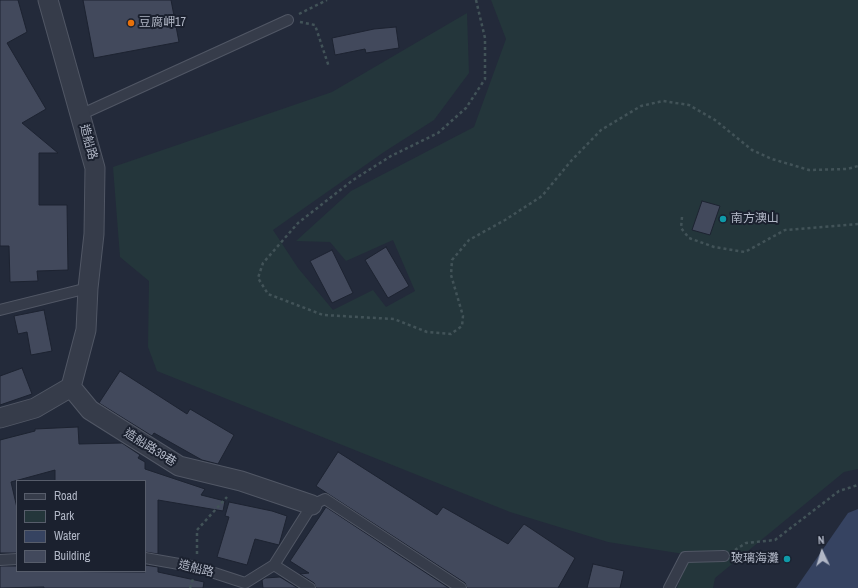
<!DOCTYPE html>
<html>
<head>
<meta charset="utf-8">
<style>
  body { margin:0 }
  #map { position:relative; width:858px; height:588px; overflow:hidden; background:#232a3a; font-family:"Archivo Narrow",sans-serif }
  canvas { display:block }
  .legend { position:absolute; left:16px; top:480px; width:130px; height:92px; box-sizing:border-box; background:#1b212f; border:1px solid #575d6b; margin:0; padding:5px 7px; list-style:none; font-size:12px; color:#b1b7c6 }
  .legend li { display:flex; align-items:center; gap:8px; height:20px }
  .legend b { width:20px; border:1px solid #575d6b }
  .north { position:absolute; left:802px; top:532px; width:40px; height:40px; -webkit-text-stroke:3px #1b212f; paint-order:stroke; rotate:356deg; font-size:11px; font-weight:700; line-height:16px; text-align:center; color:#b1b7c6 }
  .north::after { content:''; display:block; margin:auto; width:14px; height:18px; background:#b1b7c6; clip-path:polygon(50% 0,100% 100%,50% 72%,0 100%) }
</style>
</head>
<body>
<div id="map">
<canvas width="858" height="588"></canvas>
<ul class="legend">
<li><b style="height:5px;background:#363c4a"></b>Road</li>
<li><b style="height:11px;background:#24363b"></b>Park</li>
<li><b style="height:11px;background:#364361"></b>Water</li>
<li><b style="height:11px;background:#42495c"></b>Building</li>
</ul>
<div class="north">N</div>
</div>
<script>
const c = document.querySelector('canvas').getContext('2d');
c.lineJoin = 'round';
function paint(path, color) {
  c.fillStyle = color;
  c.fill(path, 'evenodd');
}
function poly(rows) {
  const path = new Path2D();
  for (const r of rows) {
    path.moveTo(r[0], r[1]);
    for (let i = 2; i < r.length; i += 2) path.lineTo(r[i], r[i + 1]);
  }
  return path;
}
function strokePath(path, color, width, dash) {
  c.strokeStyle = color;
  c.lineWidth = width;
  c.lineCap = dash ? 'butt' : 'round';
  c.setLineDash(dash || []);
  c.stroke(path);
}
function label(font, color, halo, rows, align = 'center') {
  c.font = font + ' "Archivo Narrow","Noto Sans TC",sans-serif';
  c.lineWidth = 4;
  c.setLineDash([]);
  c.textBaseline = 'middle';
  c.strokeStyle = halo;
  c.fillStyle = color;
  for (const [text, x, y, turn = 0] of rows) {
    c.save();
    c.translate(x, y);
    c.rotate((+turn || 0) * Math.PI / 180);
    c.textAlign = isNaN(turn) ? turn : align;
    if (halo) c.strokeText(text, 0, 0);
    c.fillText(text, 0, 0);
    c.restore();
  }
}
paint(poly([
  [491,0,858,0,858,469,844,472,715,578,713,588,677,588,690,555,608,542,510,512,157,371,148,347,149,281,120,257,113,167,332,92,467,13,469,73,434,120,384,152,273,230,298,268,333,310,373,290,386,307,415,291,393,240,346,261,330,242,296,241,351,191,474,127,506,39]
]), '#24363b');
paint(poly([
  [858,509,858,588,796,588,848,513]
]), '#364361');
const building = poly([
  [0,0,18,0,27,32,7,43,46,109,22,123,58,153,39,153,39,205,67,205,68,270,37,271,38,281,10,282,9,246,0,246,0,0],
  [83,0,171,0,179,42,94,58,83,0],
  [396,27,399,48,366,53,365,49,335,55,332,38,374,29,396,27],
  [702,201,720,206,710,235,692,230,702,201],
  [386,247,409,286,388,298,365,260,386,247],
  [332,250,353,293,332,303,310,261,332,250],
  [44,310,52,351,31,355,27,332,18,334,14,316,44,310],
  [22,368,32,394,0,405,0,376,22,368],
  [120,371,187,414,190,409,234,435,218,464,202,460,154,433,152,436,99,403,120,371],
  [78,427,79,444,122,443,140,455,138,458,145,462,145,469,205,489,201,495,225,501,223,511,158,500,158,554,145,552,145,481,55,481,55,470,11,482,17,508,17,553,0,553,0,440,35,431,35,429,78,427],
  [338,452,437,515,443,507,508,544,524,524,575,558,558,588,467,588,465,583,316,486,338,452],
  [229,502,272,511,287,516,279,545,255,539,247,565,217,557,229,517,225,516,229,502],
  [326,507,449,588,316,588,314,583,300,574,309,573,290,561,326,507],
  [593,564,624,571,620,588,587,588,593,564],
  [145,565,158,567,158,572,204,582,203,588,44,588,44,587,0,588,0,566,17,566,17,571,145,572,145,565],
  [280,577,298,588,263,588,262,580,265,578,280,577]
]);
paint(building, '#42495c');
strokePath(building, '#1d2331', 1);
const service = poly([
  [80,115,288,20],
  [0,310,88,288],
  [145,558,196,567,245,583],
  [0,560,17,559],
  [274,565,310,588],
  [245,583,274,565,312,505,325,499,461,588],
  [669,588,685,557,724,556]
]);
const minor = poly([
  [48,0,95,168,94,234,88,288,86,330,71,387],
  [71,387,90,410,179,466,241,481,312,505],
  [0,418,35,408,71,387]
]);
strokePath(service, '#515765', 12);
strokePath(minor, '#515765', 21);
strokePath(poly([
  [476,0,485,38,485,79,466,108,438,133,391,156,353,180,298,223,263,263,258,278,268,294,323,315,394,319,427,332,451,334,462,326,463,316,451,275,452,260,469,240,505,220,542,196,571,161,601,130,641,106,663,101,689,105,715,120,752,150,772,159,809,170,847,169,858,166],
  [299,14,327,0],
  [300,22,315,25,329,67],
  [682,217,681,228,689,238,714,247,745,252,785,230,858,224],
  [735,550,746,543,775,540,839,491,858,485],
  [197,554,197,530,227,497],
  [190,588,193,579]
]), '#425358', 2.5, [3, 3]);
strokePath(service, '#363c4a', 10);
strokePath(minor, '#363c4a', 19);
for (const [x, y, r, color] of [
  [131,23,4,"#e8710a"],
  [723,219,4,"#0f9aa8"],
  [787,559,4,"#0f9aa8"]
]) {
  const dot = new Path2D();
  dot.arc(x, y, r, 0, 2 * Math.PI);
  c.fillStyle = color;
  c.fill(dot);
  strokePath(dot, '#1b212f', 1.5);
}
label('12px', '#b1b7c6', '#1b212f', [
  ["豆腐岬17",139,23],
  ["南方澳山",731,219],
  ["玻璃海灘",779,559,"right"]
], 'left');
label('12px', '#b1b7c6', '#1b212f', [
  ["造船路",88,142,75],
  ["造船路39巷",150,448,32],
  ["造船路",196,569,14]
]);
</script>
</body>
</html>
